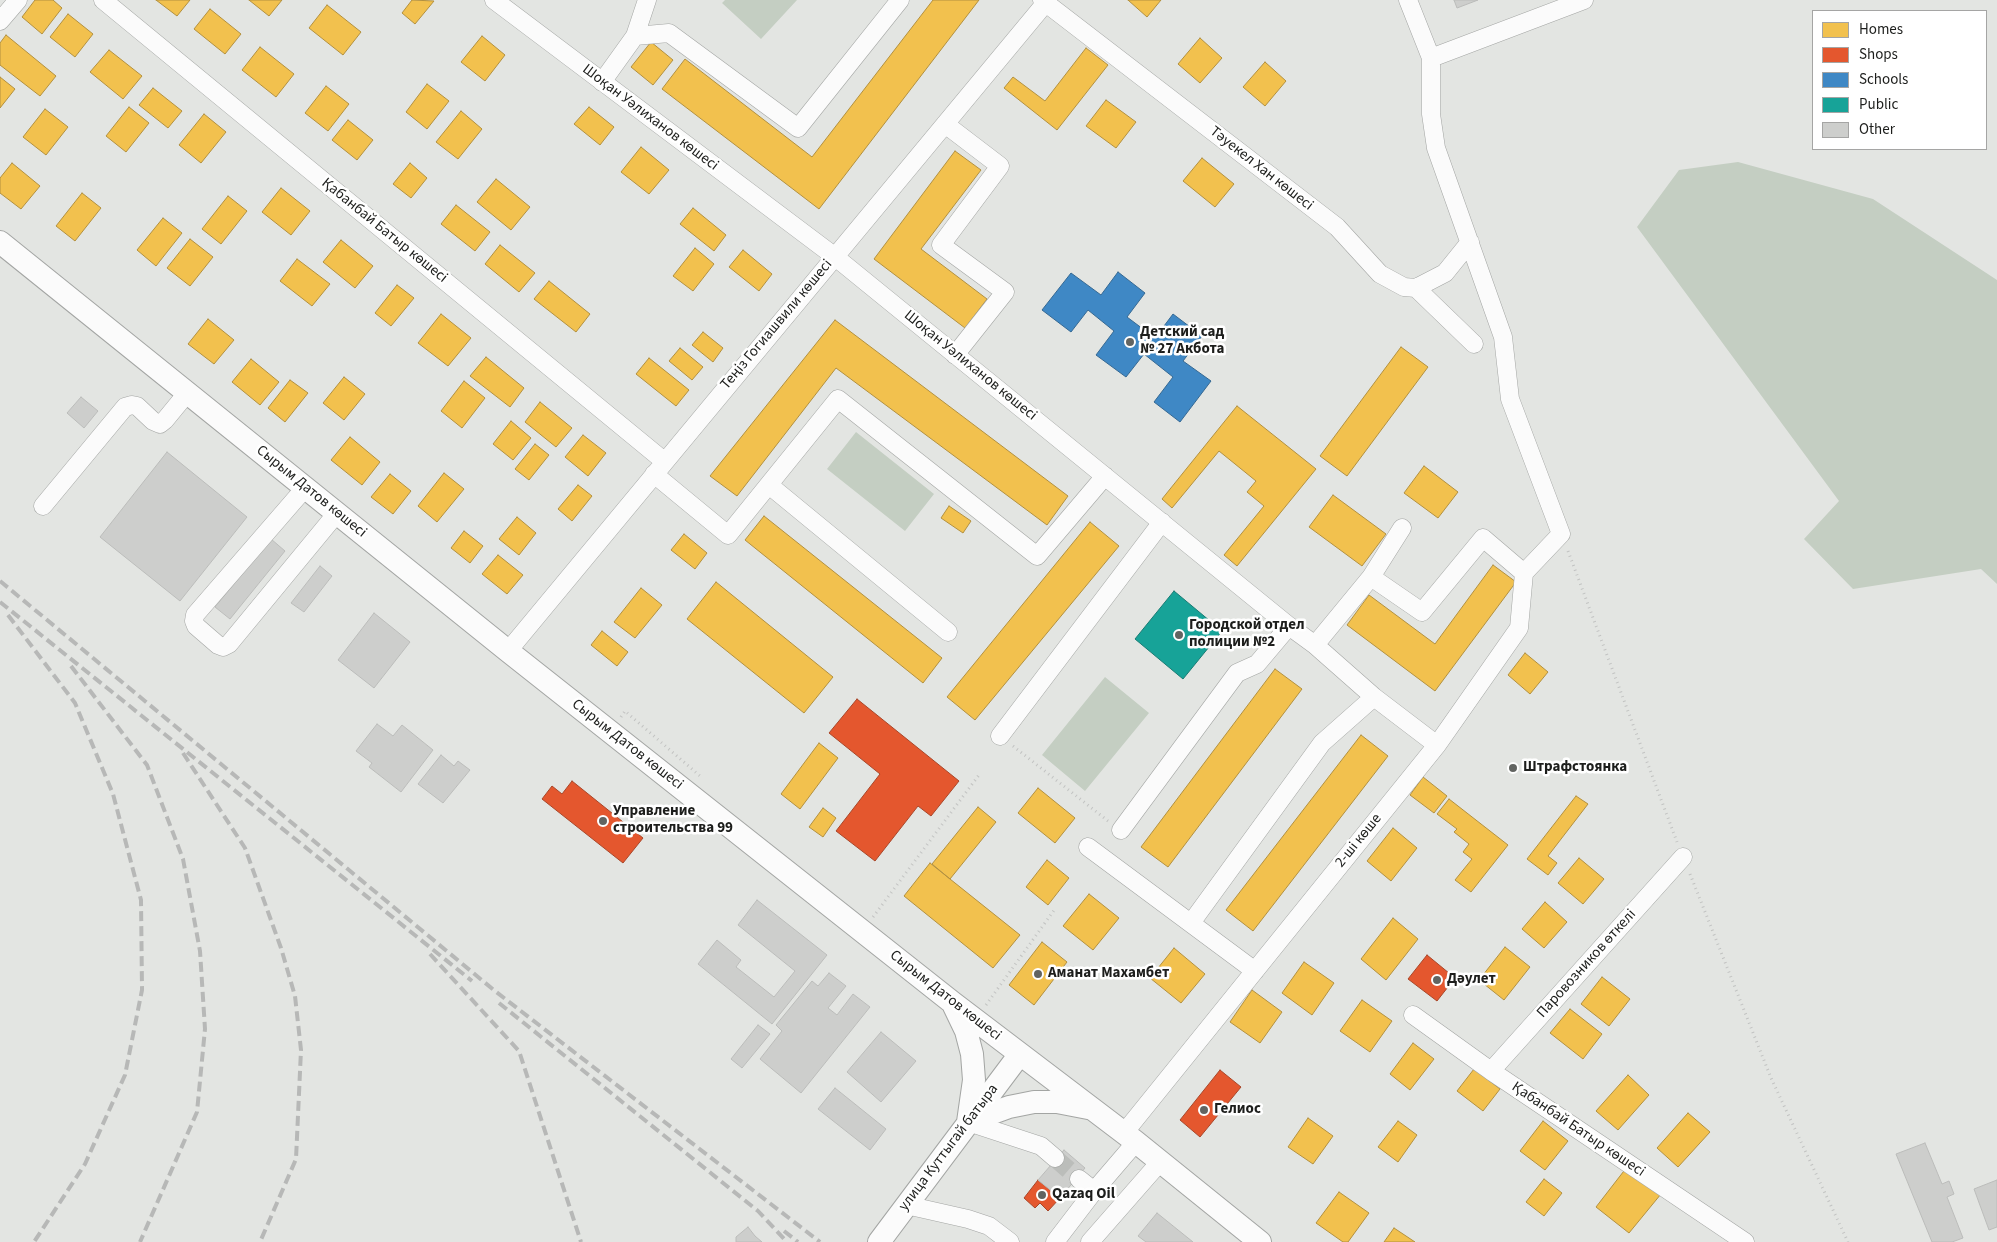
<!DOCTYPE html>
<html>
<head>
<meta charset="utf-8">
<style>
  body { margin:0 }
  #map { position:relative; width:1997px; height:1242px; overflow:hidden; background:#e3e5e2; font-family:"Source Sans 3",sans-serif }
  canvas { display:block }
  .legend { position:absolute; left:1812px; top:10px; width:175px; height:140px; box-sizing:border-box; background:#fff; border:1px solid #a5a5a4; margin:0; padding:6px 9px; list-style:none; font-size:15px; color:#1d1e1c }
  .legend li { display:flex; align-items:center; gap:10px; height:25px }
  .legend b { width:25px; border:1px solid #a5a5a4 }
</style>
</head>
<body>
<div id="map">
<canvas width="1997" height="1242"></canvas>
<ul class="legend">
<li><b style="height:14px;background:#f2c14e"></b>Homes</li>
<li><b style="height:14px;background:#e4572e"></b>Shops</li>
<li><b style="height:14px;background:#3f88c5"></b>Schools</li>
<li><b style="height:14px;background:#17a398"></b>Public</li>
<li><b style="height:14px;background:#cdcecc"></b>Other</li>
</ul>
</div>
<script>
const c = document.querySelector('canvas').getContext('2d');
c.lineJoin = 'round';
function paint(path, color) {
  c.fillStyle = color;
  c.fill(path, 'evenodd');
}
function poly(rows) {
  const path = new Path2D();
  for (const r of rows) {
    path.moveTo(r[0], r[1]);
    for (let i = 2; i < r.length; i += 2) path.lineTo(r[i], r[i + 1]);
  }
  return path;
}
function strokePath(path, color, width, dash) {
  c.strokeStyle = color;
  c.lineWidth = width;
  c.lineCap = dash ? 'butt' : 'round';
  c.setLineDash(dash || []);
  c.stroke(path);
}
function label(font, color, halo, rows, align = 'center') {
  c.font = font + ' "Source Sans 3",sans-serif';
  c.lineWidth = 5;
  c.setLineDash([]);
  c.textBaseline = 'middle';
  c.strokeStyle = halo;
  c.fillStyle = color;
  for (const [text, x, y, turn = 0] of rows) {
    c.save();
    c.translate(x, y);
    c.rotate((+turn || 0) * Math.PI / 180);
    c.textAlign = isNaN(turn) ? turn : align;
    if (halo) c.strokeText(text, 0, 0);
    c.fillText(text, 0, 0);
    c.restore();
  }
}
paint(poly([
  [725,0,797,0,761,39,722,3],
  [1738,162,1873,199,1997,280,1997,584,1981,569,1853,589,1804,539,1839,501,1637,227,1679,170],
  [856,432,934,494,905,531,827,469],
  [1105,677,1149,713,1085,791,1042,755]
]), '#c4cec2');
const homes = poly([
  [35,0,53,0,62,8,42,34,22,17,35,0],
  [156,0,190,0,177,16,156,0],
  [249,0,282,0,269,16,249,0],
  [412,0,434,1,415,24,402,13,412,0],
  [933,0,979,0,819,209,662,89,685,59,812,157,933,0],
  [1128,0,1161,0,1147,17,1128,0],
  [327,5,361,32,343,55,309,28,327,5],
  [210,9,241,34,225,54,194,29,210,9],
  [68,14,93,34,75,57,50,37,68,14],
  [6,35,56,76,40,96,0,65,0,43,6,35],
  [482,36,505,55,485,81,461,62,482,36],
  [1200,38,1222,58,1200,83,1178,64,1200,38],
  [651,42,673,60,653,85,631,67,651,42],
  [260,47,294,74,276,97,242,70,260,47],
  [1086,48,1108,65,1057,130,1004,88,1013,77,1045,101,1086,48],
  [109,50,142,76,123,99,90,72,109,50],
  [1265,62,1286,81,1265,106,1243,87,1265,62],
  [0,77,15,89,0,108,0,77],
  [427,84,449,101,427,129,406,112,427,84],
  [326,86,349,104,328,131,305,113,326,86],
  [153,88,182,111,168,128,139,105,153,88],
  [1106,100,1136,122,1116,148,1086,126,1106,100],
  [129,107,149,123,126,152,106,136,129,107],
  [589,107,614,127,600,145,574,124,589,107],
  [45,109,68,127,46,155,23,137,45,109],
  [461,111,482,129,458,159,436,142,461,111],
  [204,114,226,132,201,163,179,145,204,114],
  [348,120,373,140,357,160,332,140,348,120],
  [641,147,669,170,649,194,621,172,641,147],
  [955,151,981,170,921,249,987,299,965,328,874,259,955,151],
  [1202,158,1234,184,1215,207,1183,181,1202,158],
  [12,163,40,186,21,209,0,193,0,178,12,163],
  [410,163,427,178,411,198,393,184,410,163],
  [496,179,530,207,511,230,477,202,496,179],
  [281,188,310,211,291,235,262,212,281,188],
  [82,193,101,208,75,241,56,226,82,193],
  [228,196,247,211,221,244,202,229,228,196],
  [456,205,490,232,475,251,441,224,456,205],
  [693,208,726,235,714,251,680,224,693,208],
  [163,218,182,233,156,266,137,250,163,218],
  [190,239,213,257,190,286,167,268,190,239],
  [341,240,373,266,355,288,323,262,341,240],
  [500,245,535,273,519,292,485,264,500,245],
  [695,248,714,264,693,291,673,276,695,248],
  [743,250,772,274,759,291,729,267,743,250],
  [297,259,330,284,312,306,280,281,297,259],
  [549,281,590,314,576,332,534,299,549,281],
  [397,285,414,298,391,326,375,313,397,285],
  [441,314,471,338,448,366,418,343,441,314],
  [208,319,234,340,214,364,188,344,208,319],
  [835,320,1068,496,1047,525,836,368,737,496,710,476,835,320],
  [703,332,723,348,713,362,692,345,703,332],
  [1401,347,1428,367,1347,476,1320,456,1401,347],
  [680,348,703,367,692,380,669,361,680,348],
  [486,357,524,388,510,407,470,376,486,357],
  [649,358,689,390,676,406,636,374,649,358],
  [251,359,279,382,260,405,232,382,251,359],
  [344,377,365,394,344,420,323,403,344,377],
  [290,380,308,393,285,422,268,408,290,380],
  [464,381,485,398,462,428,441,411,464,381],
  [540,402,572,428,556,447,525,422,540,402],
  [1237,406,1316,469,1237,566,1224,555,1264,506,1247,492,1256,481,1219,451,1172,508,1162,499,1237,406],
  [511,421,531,438,513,460,493,444,511,421],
  [583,435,606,453,588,476,565,457,583,435],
  [350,437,380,462,362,485,331,460,350,437],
  [535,444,549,455,529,480,515,469,535,444],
  [1424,466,1458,492,1438,518,1404,493,1424,466],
  [444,473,464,489,437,522,418,506,444,473],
  [390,474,411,491,393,514,371,497,390,474],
  [578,485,592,496,572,521,558,509,578,485],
  [1333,495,1386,534,1362,566,1309,527,1333,495],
  [949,506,971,521,963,533,941,518,949,506],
  [764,516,942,658,923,683,745,540,764,516],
  [517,517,536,533,519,555,499,539,517,517],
  [1090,522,1119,546,975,720,947,697,1090,522],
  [464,531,483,546,470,563,451,548,464,531],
  [684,534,707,553,695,569,671,550,684,534],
  [498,555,523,575,507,594,482,574,498,555],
  [1493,565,1516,582,1435,691,1347,625,1369,595,1435,644,1493,565],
  [716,582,833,677,804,713,687,619,716,582],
  [641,588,662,605,635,638,614,622,641,588],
  [602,631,628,652,617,666,591,645,602,631],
  [1525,653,1548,672,1530,694,1508,675,1525,653],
  [1275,669,1302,689,1168,867,1141,847,1275,669],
  [1361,735,1388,756,1253,931,1226,910,1361,735],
  [819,743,838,758,800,809,781,794,819,743],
  [1423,777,1447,796,1434,813,1410,795,1423,777],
  [1038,788,1075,818,1055,843,1018,813,1038,788],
  [1576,796,1588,804,1548,856,1557,863,1548,875,1527,859,1576,796],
  [1449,799,1508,845,1471,892,1455,880,1472,859,1463,852,1469,844,1454,832,1457,829,1437,814,1449,799],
  [978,807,996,822,950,879,932,864,978,807],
  [823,808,836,818,823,837,809,827,823,808],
  [1393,828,1417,848,1391,881,1367,861,1393,828],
  [1579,858,1604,879,1583,904,1558,883,1579,858],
  [1047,860,1069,878,1048,905,1026,887,1047,860],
  [930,863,1020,935,993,968,904,896,930,863],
  [1089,894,1119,918,1093,950,1063,926,1089,894],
  [1545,902,1567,922,1544,948,1522,929,1545,902],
  [1393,918,1418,939,1386,980,1361,959,1393,918],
  [1042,942,1067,962,1034,1005,1009,985,1042,942],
  [1505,947,1530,967,1504,1000,1479,980,1505,947],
  [1174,948,1205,974,1181,1003,1150,978,1174,948],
  [1304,962,1334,983,1312,1015,1282,993,1304,962],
  [1602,977,1630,999,1609,1026,1581,1004,1602,977],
  [1252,990,1282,1012,1260,1043,1230,1022,1252,990],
  [1362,1000,1392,1021,1370,1052,1340,1031,1362,1000],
  [1570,1009,1602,1034,1583,1059,1550,1033,1570,1009],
  [1413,1043,1434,1059,1410,1090,1390,1074,1413,1043],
  [1474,1069,1500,1089,1483,1111,1457,1091,1474,1069],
  [1628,1075,1649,1095,1618,1130,1596,1111,1628,1075],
  [1688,1113,1710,1132,1678,1167,1657,1148,1688,1113],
  [1308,1118,1333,1136,1313,1164,1288,1147,1308,1118],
  [1398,1121,1417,1135,1398,1162,1378,1147,1398,1121],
  [1543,1121,1568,1141,1545,1170,1520,1151,1543,1121],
  [1627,1167,1661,1194,1629,1233,1596,1207,1627,1167],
  [1544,1179,1562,1193,1544,1216,1526,1202,1544,1179],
  [1339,1192,1369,1213,1348,1242,1343,1242,1316,1223,1339,1192],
  [1394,1228,1415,1242,1384,1242,1394,1228]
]);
paint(homes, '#f2c14e');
strokePath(homes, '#b2903f', 1);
const shops = poly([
  [857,699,959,781,931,816,918,806,875,861,836,831,880,774,829,733,857,699],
  [572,781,643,838,623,863,542,799,552,786,562,794,572,781],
  [1427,955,1455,978,1437,1001,1408,979,1427,955],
  [1220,1070,1241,1087,1200,1137,1180,1120,1220,1070],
  [1038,1180,1060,1198,1048,1211,1040,1203,1035,1208,1024,1198,1038,1180]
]);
paint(shops, '#e4572e');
strokePath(shops, '#a84629', 1);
const schools = poly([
  [1118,272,1145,293,1127,317,1155,338,1173,314,1202,336,1183,361,1211,381,1180,422,1154,402,1173,377,1144,354,1126,377,1096,355,1114,331,1088,310,1071,332,1042,310,1071,273,1101,295,1118,272]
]);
paint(schools, '#3f88c5');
strokePath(schools, '#356892', 1);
const public = poly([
  [1174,591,1222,631,1183,679,1135,639,1174,591]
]);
paint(public, '#17a398');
strokePath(public, '#197b73', 1);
const building = poly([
  [1454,0,1478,0,1457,8,1454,0],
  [81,397,98,411,84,428,67,413,81,397],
  [167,452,247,517,180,601,100,537,167,452],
  [271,539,285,551,230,619,215,607,271,539],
  [320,566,332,576,304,612,291,603,320,566],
  [374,613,410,642,374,688,338,660,374,613],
  [377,724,393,736,402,725,433,750,401,792,369,767,372,763,356,751,377,724],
  [441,755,454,766,458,761,470,770,443,803,418,784,441,755],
  [757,900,827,955,772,1024,698,964,717,940,741,960,736,967,774,997,795,971,738,925,757,900],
  [829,973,846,986,828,1008,837,1015,853,994,870,1007,801,1093,760,1059,782,1031,776,1025,812,981,818,986,829,973],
  [758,1025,770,1034,742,1068,731,1059,758,1025],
  [881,1032,916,1061,881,1102,847,1072,881,1032],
  [835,1088,886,1129,870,1150,818,1109,835,1088],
  [1925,1143,1942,1184,1949,1181,1954,1194,1947,1197,1963,1238,1952,1242,1932,1242,1896,1154,1925,1143],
  [1064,1150,1085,1168,1060,1198,1038,1180,1064,1150],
  [1997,1180,1997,1227,1989,1230,1974,1189,1997,1180],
  [1157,1213,1193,1242,1146,1242,1138,1236,1157,1213],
  [748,1227,755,1236,762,1242,736,1242,736,1237,748,1227]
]);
paint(building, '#cdcecc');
strokePath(building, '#bbbcba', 1);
strokePath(poly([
  [1055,1158,1079,1179]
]), '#bbbdba', 18, [18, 9]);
const minor = poly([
  [103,0,664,461],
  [494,0,834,256,1289,626,1315,645,1374,697,1437,745],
  [1042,0,1337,227,1380,274,1404,287,1416,288,1445,273,1470,242],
  [0,21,18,0],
  [635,36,669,33,798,128,900,0],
  [1431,58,1584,0],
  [602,82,635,36,647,0],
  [945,124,1000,166,941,245,1005,292,955,355],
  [1416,288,1474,344],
  [654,474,728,535,838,399,1037,556,1105,476],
  [769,485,948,632],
  [305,488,195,615,194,621,196,626,218,645,223,647,229,644,337,513],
  [43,506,125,407,132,405,137,406,153,421,160,424,165,420,188,392],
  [1371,577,1402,528],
  [1315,645,1371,577,1422,612,1483,538,1524,573],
  [508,651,1048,0],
  [1000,736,1162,522],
  [1121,830,1237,673,1257,664,1289,626],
  [1088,847,1255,971],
  [1191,923,1322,743,1374,697],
  [1413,1015,1491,1071,1745,1242],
  [1491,1071,1683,857],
  [968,1122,1041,1146,1055,1158],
  [1124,1133,1437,745,1519,628,1524,573,1561,534,1510,399,1503,337,1436,148,1431,114,1431,58,1408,0],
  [1079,1179,1094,1191],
  [906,1205,968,1219,989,1226,1010,1242],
  [1055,1242,1094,1191,1136,1142],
  [1090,1242,1160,1162]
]);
const major = poly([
  [0,242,508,651,953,1003,1136,1142,1260,1242],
  [954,1006,966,1031,972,1054,974,1080,968,1122,1009,1107,1034,1102,1057,1102,1088,1108],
  [879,1242,1020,1054]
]);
strokePath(minor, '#a3a5a3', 19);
strokePath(major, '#a3a5a3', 24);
strokePath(poly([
  [1568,551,1677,842],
  [621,717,625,711,700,776],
  [1013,746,1108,821],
  [1690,874,1771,1078,1848,1242],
  [873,917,979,775],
  [986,1005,1055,909]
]), '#c2c3c2', 3, [1, 4]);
strokePath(minor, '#fbfbfb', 18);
strokePath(major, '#fbfbfb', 22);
strokePath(poly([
  [0,581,495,991,820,1242],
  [0,602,472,981],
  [8,615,75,703,113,794,141,900,142,990,125,1075,85,1164,34,1242],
  [71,666,147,765,183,859,200,951,205,1029,197,1112,140,1242],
  [183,753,245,848,281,948,295,996,301,1050,296,1159,260,1242],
  [430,954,519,1051,581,1242],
  [499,1003,758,1211,787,1242],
  [784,1231,798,1242]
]), '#b7b8b7', 4, [10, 5]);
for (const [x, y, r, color] of [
  [1130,342,5,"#626461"],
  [1179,635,5,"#626461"],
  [1513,768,5,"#626461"],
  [603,821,5,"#626461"],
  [1038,974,5,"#626461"],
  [1437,980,5,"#626461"],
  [1204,1110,5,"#626461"],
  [1042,1195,5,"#626461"]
]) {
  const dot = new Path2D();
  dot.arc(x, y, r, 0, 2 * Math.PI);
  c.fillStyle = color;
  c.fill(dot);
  strokePath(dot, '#fff', 2);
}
label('15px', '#1d1e1c', '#fff', [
  ["Шоқан Уәлиханов көшесі",650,118,37],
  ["Тәуекел Хан көшесі",1261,169,38],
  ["Қабанбай Батыр көшесі",384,231,39],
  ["Теңіз Гогиашвили көшесі",777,325,-50],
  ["Шоқан Уәлиханов көшесі",970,366,39],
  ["Сырым Датов көшесі",311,492,39],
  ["Сырым Датов көшесі",627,745,38],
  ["2-ші көше",1359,841,-51],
  ["Паровозников өткелі",1587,964,-48],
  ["Сырым Датов көшесі",945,996,38],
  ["Қабанбай Батыр көшесі",1578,1130,34],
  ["улица Куттыгай батыра",949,1148,-53]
]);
label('bold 15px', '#1d1e1c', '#fff', [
  ["Детский сад",1140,333],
  ["№ 27 Акбота",1140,350],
  ["Городской отдел",1189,626],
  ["полиции №2",1189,643],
  ["Штрафстоянка",1523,768],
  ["Управление",613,812],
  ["строительства 99",613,829],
  ["Аманат Махамбет",1048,974],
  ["Дәулет",1447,980],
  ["Гелиос",1214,1110],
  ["Qazaq Oil",1052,1195]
], 'left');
</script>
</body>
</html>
